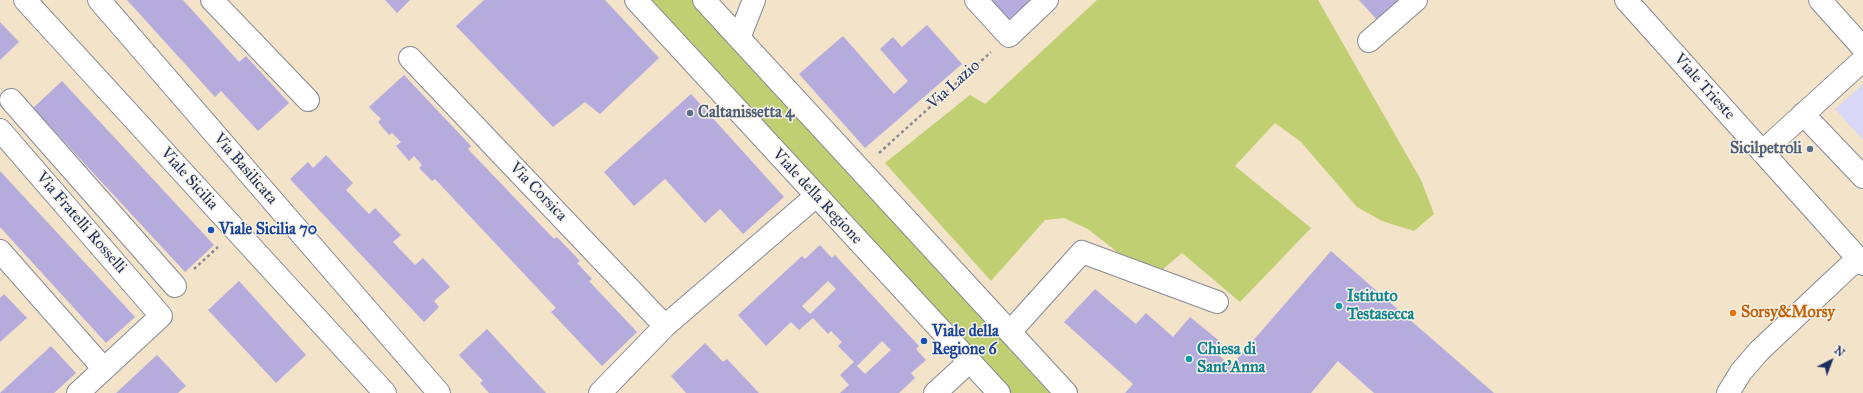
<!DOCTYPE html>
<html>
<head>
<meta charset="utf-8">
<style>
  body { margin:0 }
  #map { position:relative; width:1863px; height:393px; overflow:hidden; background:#f3e3c9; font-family:"IM FELL Great Primer",serif }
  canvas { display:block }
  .north { position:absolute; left:1811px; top:341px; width:40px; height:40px; -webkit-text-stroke:3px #f7f3e8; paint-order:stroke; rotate:42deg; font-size:11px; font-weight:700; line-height:16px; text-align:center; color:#1b2f5e }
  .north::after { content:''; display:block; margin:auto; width:14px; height:18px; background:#1b2f5e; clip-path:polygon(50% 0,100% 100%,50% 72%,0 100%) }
</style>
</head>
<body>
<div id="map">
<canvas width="1863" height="393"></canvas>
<div class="north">N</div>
</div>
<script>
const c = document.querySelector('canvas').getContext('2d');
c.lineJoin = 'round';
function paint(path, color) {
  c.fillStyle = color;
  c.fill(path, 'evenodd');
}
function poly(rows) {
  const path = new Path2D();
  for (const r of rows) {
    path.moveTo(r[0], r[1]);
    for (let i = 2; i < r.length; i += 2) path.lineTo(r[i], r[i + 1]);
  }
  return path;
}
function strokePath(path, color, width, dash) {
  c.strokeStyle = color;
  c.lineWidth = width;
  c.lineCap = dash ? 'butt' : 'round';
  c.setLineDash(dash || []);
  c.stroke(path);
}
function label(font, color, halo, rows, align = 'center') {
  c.font = font + ' "IM FELL Great Primer",serif';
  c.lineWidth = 3;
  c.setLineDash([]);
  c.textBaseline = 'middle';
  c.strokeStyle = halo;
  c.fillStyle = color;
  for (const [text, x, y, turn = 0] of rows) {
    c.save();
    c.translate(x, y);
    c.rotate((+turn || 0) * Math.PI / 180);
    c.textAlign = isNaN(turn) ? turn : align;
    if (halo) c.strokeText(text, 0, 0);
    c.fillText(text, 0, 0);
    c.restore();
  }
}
paint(poly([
  [1863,84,1863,140,1835,109]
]), '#d8d7f8');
paint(poly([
  [637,0,705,0,1069,393,1002,393],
  [1097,0,1318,0,1421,180,1434,214,1414,231,1382,221,1357,207,1301,142,1275,123,1235,166,1311,228,1240,302,1182,253,1162,270,1147,271,1130,262,1088,229,1064,218,1045,220,991,281,885,163,970,95,985,104]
]), '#bfcf72');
paint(poly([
  [127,0,183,0,239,62,246,56,289,103,258,131,221,91,215,97],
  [385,0,410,0,397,13],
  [484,0,605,0,659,58,600,114,585,102,553,127,456,26],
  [985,0,1037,0,1009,26],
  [1359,0,1401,0,1378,21],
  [0,22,19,42,0,60],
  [927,25,962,64,865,148,799,74,843,36,894,94,908,81,880,49,893,37,902,47],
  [404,75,471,146,468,149,554,239,557,237,580,261,577,263,592,279,589,281,637,332,602,366,551,312,556,308,435,179,432,181,419,168,422,165,414,156,409,161,396,146,401,142,392,133,389,135,378,122,381,119,369,107],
  [62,81,214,245,185,272,33,108],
  [691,94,784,197,743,234,720,209,705,223,665,179,634,206,604,172],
  [326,155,353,183,346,190,369,214,375,208,401,235,393,242,415,265,423,258,450,287,434,301,439,307,424,322,290,179,308,162,313,168],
  [0,171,135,317,106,343,0,227],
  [820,245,832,258,835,255,919,346,916,349,926,360,911,373,915,378,899,393,840,393,849,385,840,375,854,362,838,346,842,342,831,331,828,334,813,318,799,330,791,322,766,346,738,315,802,256,805,259],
  [828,281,836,289,810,314,802,306],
  [882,341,891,350,865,374,857,366],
  [1331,251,1494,393,1374,393,1338,361,1311,393,1125,393,1133,384,1064,322,1095,289,1136,324,1146,313,1173,337,1190,317,1222,343,1215,352,1231,366],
  [239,281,306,355,276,383,208,310],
  [4,294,27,318,0,342,0,298],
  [487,329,546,393,489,393,480,383,483,381,459,355],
  [705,343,723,362,727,359,759,393,686,393,671,376],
  [51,346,76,373,54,393,0,393],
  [157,355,186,386,178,393,116,393]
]), '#b5abdd');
const minor = poly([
  [25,0,385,393],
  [99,0,439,393],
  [212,0,308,100],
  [636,0,999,393],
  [704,0,1066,393],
  [976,0,1009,36,1047,0],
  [1626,0,1863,264],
  [1820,0,1863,48],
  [739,38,754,0],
  [1369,41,1416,0],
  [410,58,665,326],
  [11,100,175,286],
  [1803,114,1863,177],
  [0,130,161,316,78,393],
  [1762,152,1863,60],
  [0,251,104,369],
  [1010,332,1082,252,1217,302],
  [600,393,665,326,816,196],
  [935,393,970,361],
  [1728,393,1741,372,1759,351,1858,258]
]);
strokePath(minor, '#878994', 24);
strokePath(poly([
  [879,153,991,52],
  [194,269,218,247]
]), '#878994', 2.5, [3, 3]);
strokePath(minor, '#fff', 22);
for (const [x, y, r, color] of [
  [690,113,4,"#5c6f8a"],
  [1810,149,4,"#5c6f8a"],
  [211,230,4,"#1a4fb4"],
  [1339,306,4,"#0f9aa8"],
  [1733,313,4,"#e8710a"],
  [924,341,4,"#1a4fb4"],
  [1189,359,4,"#0f9aa8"]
]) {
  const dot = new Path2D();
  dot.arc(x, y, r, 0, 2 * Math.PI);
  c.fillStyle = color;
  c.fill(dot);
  strokePath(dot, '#f7f3e8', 1.5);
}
label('16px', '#1b2f5e', '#f7f3e8', [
  ["Via Lazio",954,85,-42],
  ["Viale Trieste",1704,87,48],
  ["Via Basilicata",245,169,49],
  ["Viale Sicilia",189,179,48],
  ["Via Corsica",538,192,46],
  ["Viale della Regione",817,197,47],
  ["Via Fratelli Rosselli",81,223,49]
]);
label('bold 16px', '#4e5e75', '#f7f3e8', [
  ["Caltanissetta 4",698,113],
  ["Sicilpetroli",1802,149,"right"]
], 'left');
label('bold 16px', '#164399', '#f7f3e8', [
  ["Viale Sicilia 70",219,230],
  ["Viale della",932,332],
  ["Regione 6",932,350]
], 'left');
label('bold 16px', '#0d838f', '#f7f3e8', [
  ["Istituto",1347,297],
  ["Testasecca",1347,315],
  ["Chiesa di",1197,350],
  ["Sant'Anna",1197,368]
], 'left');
label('bold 16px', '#c56008', '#f7f3e8', [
  ["Sorsy&Morsy",1741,313]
], 'left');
</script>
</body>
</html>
